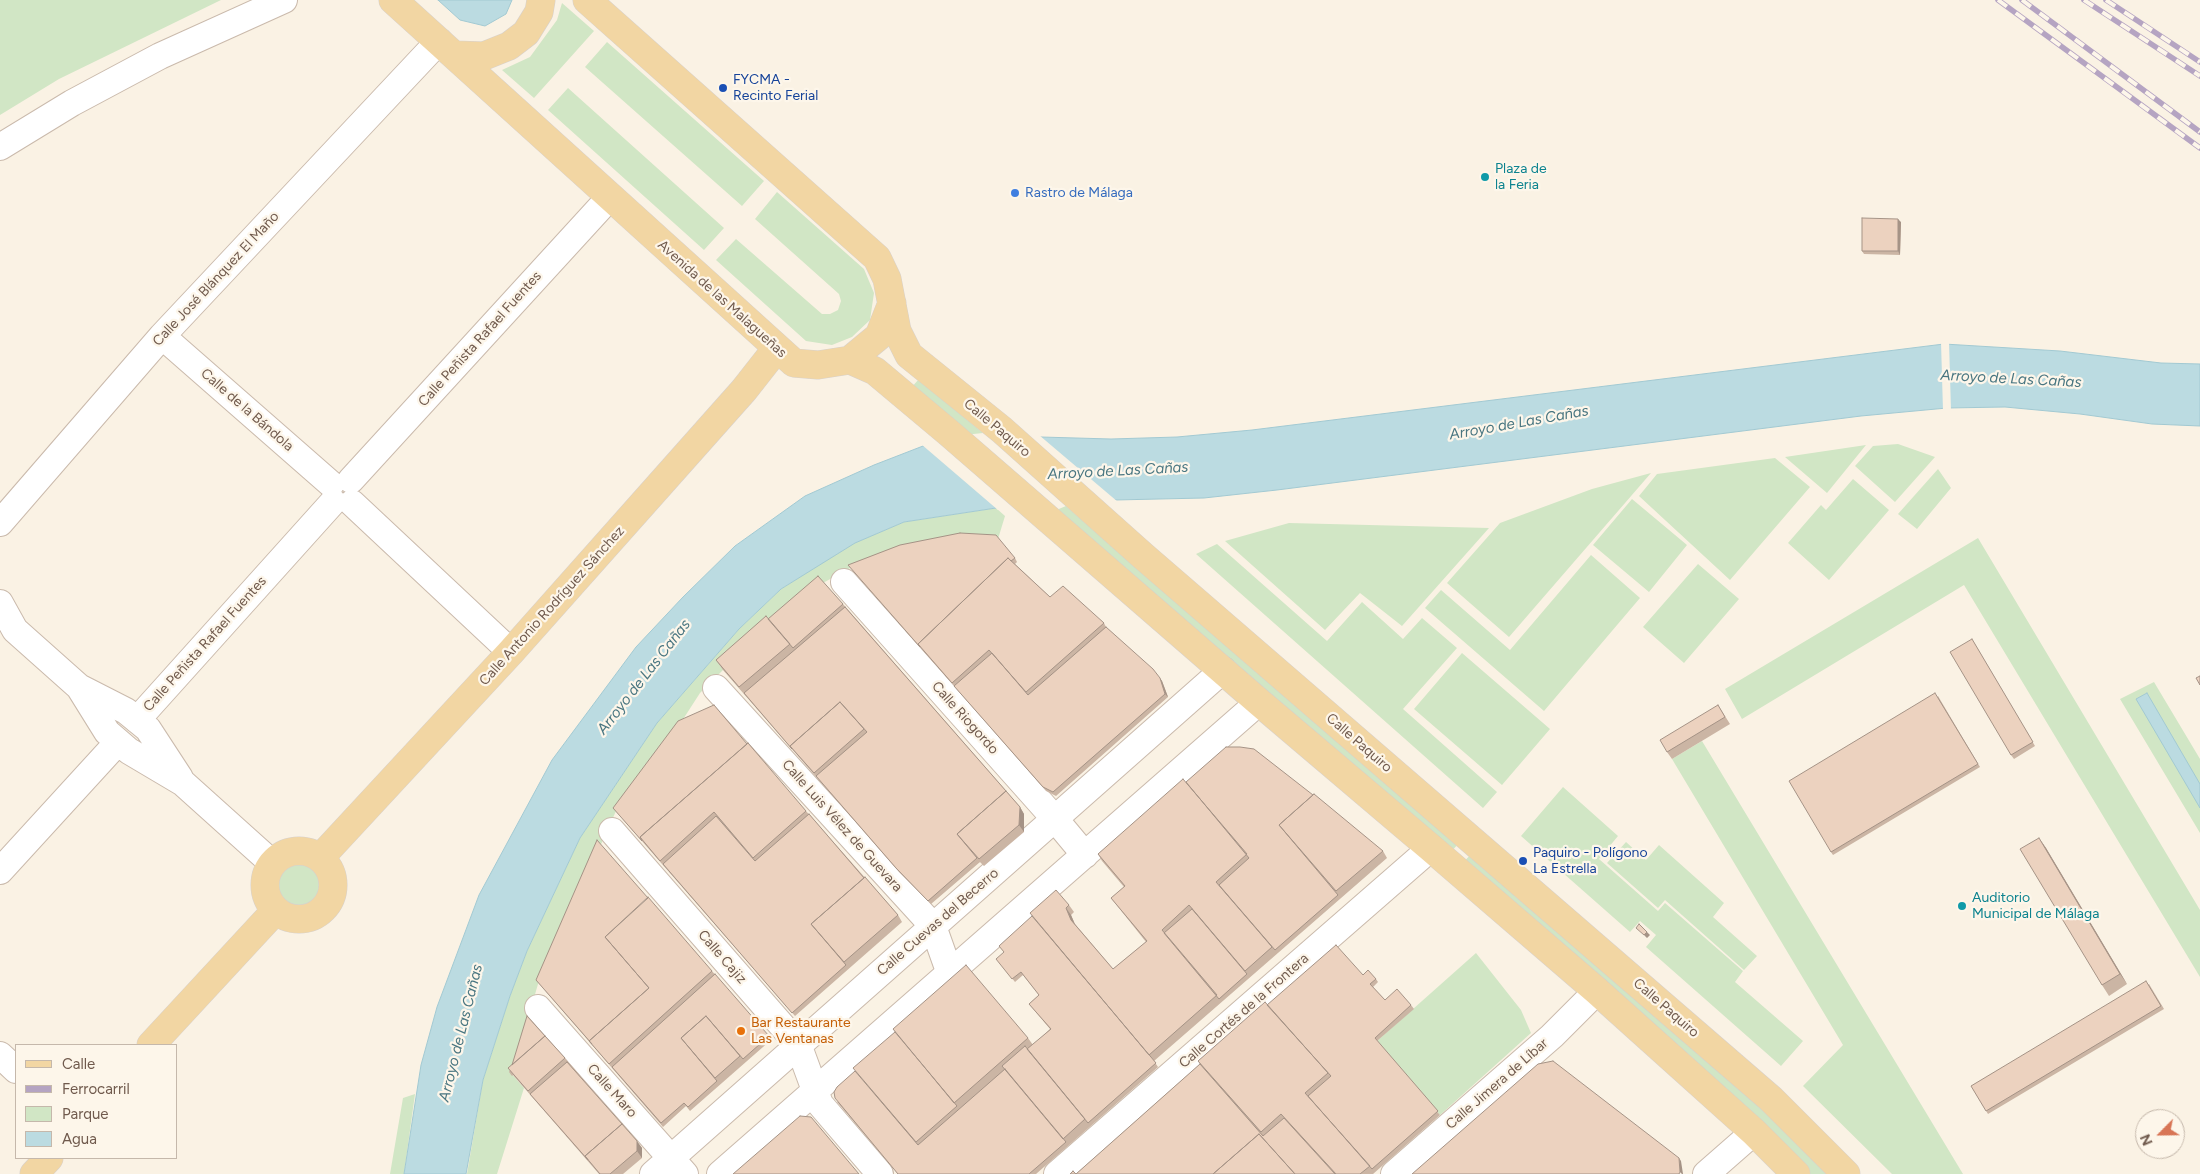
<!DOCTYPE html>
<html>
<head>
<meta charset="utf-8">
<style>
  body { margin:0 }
  #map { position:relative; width:2200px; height:1174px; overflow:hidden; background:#faf2e4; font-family:Figtree,sans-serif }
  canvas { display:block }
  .legend { position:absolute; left:15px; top:1044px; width:162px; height:115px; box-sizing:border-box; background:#fdf6ea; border:1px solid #c5b8ab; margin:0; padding:6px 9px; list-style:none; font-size:15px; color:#705a4d }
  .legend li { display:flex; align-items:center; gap:10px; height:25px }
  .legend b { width:25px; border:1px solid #c5b8ab }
  .north { position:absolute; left:2135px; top:1109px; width:50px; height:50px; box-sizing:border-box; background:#fdf6ea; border:1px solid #c5b8ab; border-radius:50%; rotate:247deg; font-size:14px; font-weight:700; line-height:20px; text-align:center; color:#705a4d }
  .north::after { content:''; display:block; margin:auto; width:18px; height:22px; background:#d87555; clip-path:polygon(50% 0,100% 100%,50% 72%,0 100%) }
</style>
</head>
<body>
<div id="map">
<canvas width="2200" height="1174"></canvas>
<ul class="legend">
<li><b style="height:6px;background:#f2d6a3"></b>Calle</li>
<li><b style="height:6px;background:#b5a4c2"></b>Ferrocarril</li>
<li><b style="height:14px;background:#d1e6c5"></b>Parque</li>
<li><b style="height:14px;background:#bbdbe1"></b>Agua</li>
</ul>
<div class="north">N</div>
</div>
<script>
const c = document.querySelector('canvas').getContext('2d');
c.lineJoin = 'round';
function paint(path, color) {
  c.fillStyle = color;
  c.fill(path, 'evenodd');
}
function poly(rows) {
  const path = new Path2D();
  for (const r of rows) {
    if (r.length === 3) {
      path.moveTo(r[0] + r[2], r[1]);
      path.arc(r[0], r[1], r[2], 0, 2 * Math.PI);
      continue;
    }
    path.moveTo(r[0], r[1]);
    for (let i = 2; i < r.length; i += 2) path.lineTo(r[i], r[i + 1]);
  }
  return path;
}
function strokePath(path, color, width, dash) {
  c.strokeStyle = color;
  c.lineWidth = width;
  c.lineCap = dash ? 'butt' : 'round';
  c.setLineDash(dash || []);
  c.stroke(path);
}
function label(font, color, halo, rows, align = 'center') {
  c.font = font + ' Figtree,sans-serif';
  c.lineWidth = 4.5;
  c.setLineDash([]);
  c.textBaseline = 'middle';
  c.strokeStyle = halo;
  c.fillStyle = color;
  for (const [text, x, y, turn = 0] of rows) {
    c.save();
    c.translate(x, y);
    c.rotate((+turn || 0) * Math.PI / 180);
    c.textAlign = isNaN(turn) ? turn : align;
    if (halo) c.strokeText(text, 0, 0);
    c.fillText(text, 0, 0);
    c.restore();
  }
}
paint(poly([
  [0,0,221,0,59,79,0,115],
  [562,3,594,31,534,98,502,70,530,57,557,20],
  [607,42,764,181,742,206,585,67],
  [568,88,724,228,704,250,548,110],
  [777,192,864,269,874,293,870,320,852,337,832,345,806,341,716,260,736,239,822,314,830,314,838,310,841,301,839,294,755,219],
  [919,379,983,433,964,435,910,389],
  [1898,444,1935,457,1895,502,1855,466,1873,446],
  [1866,445,1827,493,1785,457],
  [1775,458,1810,487,1730,580,1639,496,1657,474],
  [1938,469,1951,488,1917,529,1898,514],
  [1651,473,1509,637,1447,583,1500,523,1592,489],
  [1853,479,1889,510,1829,580,1788,543,1821,505,1826,510],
  [1632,499,1687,545,1649,592,1593,545],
  [1066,506,1459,843,1450,853,1054,511],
  [996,508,1005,516,998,539,850,568,823,583,723,670,700,693,680,724,616,811,538,984,512,1074,524,1088,497,1174,467,1174,483,1080,510,996,527,951,580,838,657,723,739,629,781,589,826,560,854,543,904,522],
  [1289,523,1489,528,1402,626,1360,593,1325,630,1225,541],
  [1978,538,2200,910,2200,977,1964,585,1742,719,1725,689],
  [1217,544,1327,641,1362,602,1403,639,1422,618,1457,648,1403,709,1497,792,1483,808,1196,554],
  [1591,555,1640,598,1544,711,1425,608,1441,590,1510,650],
  [1698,564,1739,599,1684,663,1643,627],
  [1462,653,1550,729,1502,785,1414,709],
  [2154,682,2200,759,2200,833,2120,699],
  [1702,741,1963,1174,1892,1174,1803,1086,1843,1045,1672,759],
  [1563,787,1618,836,1599,859,1658,911,1665,903,1743,971,1735,982,1803,1041,1781,1066,1646,947,1656,935,1640,921,1630,932,1521,836],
  [1626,842,1646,860,1659,845,1724,903,1713,917,1757,956,1744,970,1665,900,1658,908,1607,863],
  [1471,854,1760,1103,1829,1174,1808,1174,1462,864],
  [299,886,22],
  [1476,953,1521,1010,1531,1033,1440,1115,1377,1041],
  [415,1094,404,1174,390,1174,403,1098]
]), '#d1e6c5');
const water = poly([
  [438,0,512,0,506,14,485,26,460,20,438,0],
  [1944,344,2060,351,2161,363,2200,364,2200,426,2152,424,2080,414,2005,407,1947,408,1861,416,1277,490,1204,498,1115,500,996,508,904,522,855,543,781,589,739,629,657,723,580,838,527,951,510,996,483,1080,466,1174,404,1174,421,1065,437,1007,479,895,552,760,636,647,683,597,735,546,805,496,874,465,923,446,1041,437,1111,439,1177,437,1252,430,1944,344],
  [2147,693,2200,784,2200,808,2136,699,2147,693]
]);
paint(water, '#bbdbe1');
strokePath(water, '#a2c9d2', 1);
paint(poly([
  [1945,341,1949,341,1951,411,1943,411,1941,342],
  [1039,435,1118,502,998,510,921,444]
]), '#faf2e4');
const minor = poly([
  [0,147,72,103,160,56,284,0],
  [162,336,331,484],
  [351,480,610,197],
  [352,503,511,652],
  [0,523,162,336,439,41],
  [844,582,1055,819,1085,855],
  [0,603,15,630,79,687,126,711,148,729,180,778],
  [79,687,107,732,129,751,183,783,272,863],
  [716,688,933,926,950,974],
  [137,720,333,502],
  [612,831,798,1044,820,1104,880,1174],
  [0,871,118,742],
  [538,1008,685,1174],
  [0,1055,16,1070],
  [653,1174,1223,670],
  [720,1174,1259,702],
  [1057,1174,1431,848],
  [1394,1174,1552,1036,1597,991],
  [1706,1174,1754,1132]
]);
const major = poly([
  [393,0,794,363,818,365,850,360,879,336,892,303],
  [587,0,877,258,887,279,897,331,909,355,1002,430,1142,555,1771,1099,1846,1174],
  [455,55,484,56,509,46,526,33,539,12,541,0],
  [850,360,875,371,949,433,1259,702,1431,848,1597,991,1754,1132,1796,1174],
  [299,885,34],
  [320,858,511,652,744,390,777,348],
  [151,1045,276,910],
  [34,1174,49,1158]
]);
strokePath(minor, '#cabaac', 28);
strokePath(major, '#d7d1cd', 29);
strokePath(minor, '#fff', 26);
strokePath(major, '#f2d6a3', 28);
const rail = poly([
  [1998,0,2200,148],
  [2022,0,2200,132],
  [2084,0,2200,76],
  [2106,0,2200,62]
]);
strokePath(rail, '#b5a4c2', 5.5);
strokePath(rail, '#fdf6ea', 4, [11]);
paint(poly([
  [1901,222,1900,255,1864,254,1862,251],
  [1015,558,1017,562,1015,564,1050,597,1104,623,1106,627,1162,681,1168,697,1056,796,1046,791,848,565],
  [843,604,1020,807,1024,814,1024,832,984,866,979,861,980,862,931,904,899,872,723,670,716,660,768,619],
  [1972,639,2035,746,2014,759,2011,755],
  [1938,696,1980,767,1833,855,1831,852],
  [1718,705,1730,724,1672,759,1667,752],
  [1186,782,1383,851,1387,858,1154,1061,1158,1067,1036,1174,898,1174,837,1102,1028,1038,1033,1045,1050,1029,1029,1004,1039,995,1023,975,1015,982,999,962,1069,905,1074,912,1071,915,1075,924,1113,969,1146,942,1111,898,1124,887,1102,861,1098,854],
  [613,808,806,811,898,915,902,922,795,1016],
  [2039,838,2046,848,2127,984,2109,996,2102,985],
  [712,971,771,1040,690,1111,686,1106,663,1127,536,980],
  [1363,975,1376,979,1378,982,1373,987,1385,1000,1411,1005,1414,1009,1377,1041,1440,1115,1373,1174,1070,1174,1076,1174,1200,1064,1198,1061,1267,1005],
  [2149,984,2164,1009,1988,1114,1971,1086],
  [565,1058,642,1148,642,1158,623,1174,599,1174,513,1075,512,1076,509,1072,512,1065]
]), '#cbb5a4');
paint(poly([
  [1898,219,1901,222,1900,255,1898,251],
  [1160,678,1162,681,1168,697,1165,694],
  [1020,807,1024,814,1024,832,1019,825],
  [2039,838,2046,848,2127,984,2120,974],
  [1066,908,1071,915,1076,927,1071,920],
  [1647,932,1650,935,1647,938,1644,935],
  [637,1141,642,1148,642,1158,637,1151],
  [1679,1158,1681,1161,1683,1174,1682,1174,1680,1172]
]), '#a59386');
const building = poly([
  [1862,218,1898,219,1898,251,1862,251,1862,218],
  [960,533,996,535,1015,558,1011,561,1008,558,918,644,920,647,848,565,900,545,960,533],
  [1008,558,1050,597,1063,586,1104,623,1026,692,989,650,952,683,918,644,1008,558],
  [818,576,843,604,793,648,768,619,818,576],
  [845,607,1006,791,957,834,977,858,928,901,896,868,816,776,867,732,840,702,790,746,792,749,744,693,845,607],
  [766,616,790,644,739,687,716,660,766,616],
  [1106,627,1153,669,1160,678,1165,694,1053,792,1043,787,954,686,992,653,1028,695,1106,627],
  [1972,639,2033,742,2011,755,1950,652,1972,639],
  [2200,676,2200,685,2196,678,2200,676],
  [1935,693,1978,764,1831,852,1789,781,1935,693],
  [840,702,864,729,814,773,790,746,840,702],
  [714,705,747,744,640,837,642,841,613,808,678,721,714,705],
  [1718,705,1725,717,1667,752,1660,740,1718,705],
  [748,743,806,811,753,858,714,812,660,861,640,837,748,743],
  [1226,747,1240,747,1254,749,1313,795,1279,825,1338,895,1275,950,1219,885,1249,858,1186,782,1226,747],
  [1183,779,1247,854,1216,882,1272,947,1245,971,1189,905,1162,930,1217,995,1149,1055,1030,913,1056,890,1069,905,1066,908,1071,920,1113,969,1147,941,1111,898,1125,886,1098,854,1183,779],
  [1006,791,1020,807,1019,825,979,859,957,834,1006,791],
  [1314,794,1383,851,1336,891,1279,825,1314,794],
  [809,814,864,878,811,924,846,965,792,1013,663,864,716,816,755,861,809,814],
  [2039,838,2120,974,2102,985,2020,849,2039,838],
  [597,840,648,898,605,937,649,988,589,1041,592,1044,536,980,597,840],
  [865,877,898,915,844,962,811,924,865,877],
  [648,897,712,971,609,1064,589,1041,649,988,605,937,648,897],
  [1192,909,1247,974,1219,999,1164,933,1192,909],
  [1032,916,1156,1063,1088,1123,1027,1049,1051,1029,1029,1004,1039,995,1021,972,1012,979,996,959,1004,952,999,946,1032,916],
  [1639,924,1647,932,1644,935,1636,928,1639,924],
  [1336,945,1363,975,1368,970,1376,979,1370,984,1385,1000,1397,989,1411,1005,1375,1038,1438,1111,1372,1169,1308,1096,1331,1076,1267,1005,1336,945],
  [966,965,1028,1038,954,1103,893,1029,966,965],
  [715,974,769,1036,743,1059,706,1016,681,1038,717,1081,688,1107,684,1103,661,1123,612,1067,715,974],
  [2146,981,2161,1006,1986,1111,1971,1086,2146,981],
  [1265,1002,1328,1073,1305,1093,1370,1166,1360,1174,1336,1174,1281,1114,1261,1132,1198,1061,1265,1002],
  [527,1016,545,1036,512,1065,527,1016],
  [706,1016,740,1056,715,1078,681,1038,706,1016],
  [895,1032,957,1106,916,1142,853,1068,895,1032],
  [545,1036,565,1058,528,1091,508,1068,545,1036],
  [1025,1046,1085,1119,1063,1139,1002,1066,1025,1046],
  [1553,1061,1679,1158,1680,1172,1679,1174,1412,1174,1538,1064,1553,1061],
  [567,1062,622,1124,585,1156,588,1160,530,1094,567,1062],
  [1200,1064,1263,1136,1284,1118,1335,1174,1295,1174,1259,1134,1213,1174,1076,1174,1200,1064],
  [1005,1069,1066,1142,1029,1174,898,1174,835,1098,834,1092,837,1087,855,1071,918,1145,1005,1069],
  [800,1116,811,1117,859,1174,733,1174,800,1116],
  [622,1124,637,1141,637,1151,610,1174,600,1174,585,1156,622,1124],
  [1259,1134,1295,1174,1213,1174,1259,1134],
  [1073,1171,1076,1174,1070,1174,1073,1171]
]);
paint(building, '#ecd2bf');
strokePath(building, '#a59386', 1);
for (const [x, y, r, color] of [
  [723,88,5,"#1a4fb4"],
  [1485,177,5,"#0f9aa8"],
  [1015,193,5,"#3f7fe0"],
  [1523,861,5,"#1a4fb4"],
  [1962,906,5,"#0f9aa8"],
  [741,1031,5,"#e8710a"]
]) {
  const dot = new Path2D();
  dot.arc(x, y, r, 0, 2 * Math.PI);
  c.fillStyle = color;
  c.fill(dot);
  strokePath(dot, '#fdf6ea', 2);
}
label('14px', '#164399', '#fdf6ea', [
  ["FYCMA -",733,80],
  ["Recinto Ferial",733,96],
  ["Paquiro - Polígono",1533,853],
  ["La Estrella",1533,869]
], 'left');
label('14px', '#0d838f', '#fdf6ea', [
  ["Plaza de",1495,169],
  ["la Feria",1495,185],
  ["Auditorio",1972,898],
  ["Municipal de Málaga",1972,914]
], 'left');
label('14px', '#366cbe', '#fdf6ea', [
  ["Rastro de Málaga",1025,193]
], 'left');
label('14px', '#705a4d', '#fdf6ea', [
  ["Calle José Blánquez El Maño",216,279,-47],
  ["Avenida de las Malagueñas",722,299,42],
  ["Calle Peñista Rafael Fuentes",480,339,-48],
  ["Calle de la Bándola",247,410,41],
  ["Calle Paquiro",997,428,40],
  ["Calle Antonio Rodríguez Sánchez",552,606,-48],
  ["Calle Peñista Rafael Fuentes",205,644,-48],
  ["Calle Riogordo",965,718,48],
  ["Calle Paquiro",1359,743,41],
  ["Calle Luis Vélez de Guevara",842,826,48],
  ["Calle Cuevas del Becerro",938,922,-41],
  ["Calle Cajiz",722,957,49],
  ["Calle Paquiro",1666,1008,41],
  ["Calle Cortés de la Frontera",1244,1011,-41],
  ["Calle Jimera de Líbar",1497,1084,-41],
  ["Calle Maro",612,1091,48]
]);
label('14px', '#c56008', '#fdf6ea', [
  ["Bar Restaurante",751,1023],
  ["Las Ventanas",751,1039]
], 'left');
label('italic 15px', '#497681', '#fdf6ea', [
  ["Arroyo de Las Cañas",2011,379,3],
  ["Arroyo de Las Cañas",1519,423,-10],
  ["Arroyo de Las Cañas",1118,471,-3],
  ["Arroyo de Las Cañas",644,677,-52],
  ["Arroyo de Las Cañas",461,1033,-76]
]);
</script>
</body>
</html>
